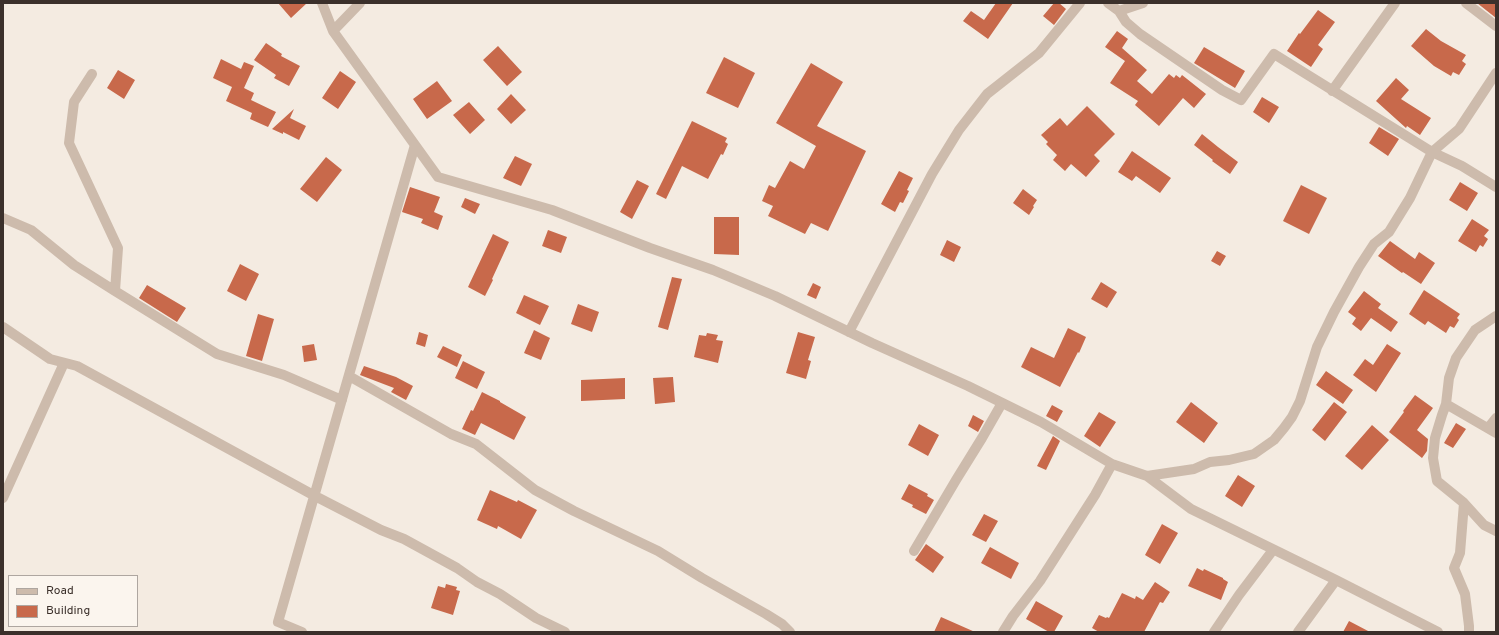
<!DOCTYPE html>
<html>
<head>
<meta charset="utf-8">
<style>
  body { margin:0 }
  #map { position:relative; width:1499px; height:635px; overflow:hidden; background:#f4ebe1; font-family:Overpass,sans-serif }
  canvas { display:block }
  .frame { position:absolute; inset:0; border:4px solid #3b302b; pointer-events:none }
  .legend { position:absolute; left:8px; top:575px; width:130px; height:52px; box-sizing:border-box; background:#fbf5ee; border:1px solid #aea6a0; margin:0; padding:5px 7px; list-style:none; font-size:12px; color:#3b302b }
  .legend li { display:flex; align-items:center; gap:8px; height:20px }
  .legend b { width:20px; border:1px solid #aea6a0 }
</style>
</head>
<body>
<div id="map">
<canvas width="1499" height="635"></canvas>
<div class="frame"></div>
<ul class="legend">
<li><b style="height:5px;background:#cdbbac"></b>Road</li>
<li><b style="height:11px;background:#c8694b"></b>Building</li>
</ul>
</div>
<script>
const c = document.querySelector('canvas').getContext('2d');
c.lineJoin = 'round';
function paint(path, color) {
  c.fillStyle = color;
  c.fill(path, 'evenodd');
}
function poly(rows) {
  const path = new Path2D();
  for (const r of rows) {
    path.moveTo(r[0], r[1]);
    for (let i = 2; i < r.length; i += 2) path.lineTo(r[i], r[i + 1]);
  }
  return path;
}
function strokePath(path, color, width, dash) {
  c.strokeStyle = color;
  c.lineWidth = width;
  c.lineCap = dash ? 'butt' : 'round';
  c.setLineDash(dash || []);
  c.stroke(path);
}
paint(poly([
  [278,3,307,3,291,18],
  [996,3,1013,3,988,39,963,21,971,11,984,20],
  [1054,3,1059,3,1066,9,1054,25,1043,16],
  [1477,3,1496,3,1496,18],
  [1318,10,1335,22,1318,45,1323,49,1311,67,1287,51,1299,33,1300,34],
  [1426,29,1441,41,1466,55,1462,61,1466,64,1459,75,1453,72,1451,76,1434,66,1411,46],
  [1117,31,1128,39,1122,48,1147,70,1137,81,1152,94,1169,74,1174,78,1176,75,1180,78,1182,75,1206,94,1194,108,1183,98,1159,126,1135,105,1138,101,1110,83,1125,61,1105,47],
  [266,43,282,54,281,56,300,66,289,86,274,78,276,75,254,60],
  [498,46,522,72,507,86,483,60],
  [1204,47,1245,71,1235,88,1194,63],
  [724,57,755,73,738,108,706,93],
  [221,59,241,69,244,62,254,66,244,88,254,93,251,100,276,112,268,127,250,119,252,113,226,101,232,87,213,78],
  [811,63,843,82,817,126,866,151,828,231,811,223,805,234,768,216,773,206,762,201,769,185,775,188,790,161,804,169,816,146,776,123],
  [118,70,135,80,124,99,107,88],
  [340,71,356,82,338,109,322,98],
  [1396,78,1409,90,1401,99,1431,118,1420,135,1407,126,1406,128,1376,101],
  [437,81,452,101,427,119,413,99],
  [511,94,526,110,511,124,497,109],
  [1262,97,1279,107,1269,123,1253,112],
  [469,102,485,120,470,134,453,115],
  [1087,106,1115,134,1094,155,1100,161,1086,177,1071,164,1065,171,1053,160,1057,155,1046,144,1048,142,1041,135,1060,118,1067,126],
  [294,109,290,118,306,126,299,140,283,132,283,134,272,129],
  [692,121,727,138,725,142,728,144,723,155,721,154,708,179,682,166,666,199,656,194],
  [1379,127,1399,139,1388,156,1369,143],
  [1202,134,1218,147,1238,162,1230,174,1212,161,1213,160,1194,145],
  [1132,151,1171,178,1160,193,1136,176,1132,181,1118,172],
  [515,156,532,164,521,186,503,178],
  [326,157,342,170,317,202,300,189],
  [899,171,913,178,907,190,909,191,903,203,900,202,895,212,881,204],
  [637,180,649,186,632,219,620,212],
  [1460,182,1478,193,1467,211,1449,200],
  [1301,185,1327,198,1309,234,1283,221],
  [410,187,440,197,434,212,443,216,438,230,421,223,423,219,402,212],
  [1023,189,1037,200,1033,206,1034,207,1029,215,1013,203],
  [465,198,480,204,475,214,461,207],
  [714,217,739,217,739,255,714,254],
  [1472,219,1489,230,1484,236,1488,239,1483,247,1480,245,1476,252,1458,241],
  [548,230,567,237,561,253,542,246],
  [493,234,509,242,492,279,493,280,485,296,468,287],
  [947,240,961,247,954,262,940,255],
  [1390,241,1415,259,1419,252,1435,263,1421,284,1403,272,1402,273,1378,256],
  [1217,251,1226,256,1220,266,1211,261],
  [240,264,259,274,246,301,227,291],
  [672,277,682,279,668,330,658,327],
  [1101,282,1117,292,1107,308,1091,299],
  [813,283,821,287,816,299,807,295],
  [147,285,186,308,177,322,139,298],
  [1424,290,1460,314,1457,318,1459,320,1454,328,1450,326,1446,333,1428,321,1425,325,1409,314],
  [1364,291,1381,304,1378,308,1398,322,1391,332,1371,318,1361,331,1352,324,1356,318,1348,312],
  [524,295,549,306,540,325,516,313],
  [578,304,599,312,592,332,571,324],
  [258,314,274,319,262,361,246,356],
  [1068,328,1086,337,1079,353,1078,352,1060,387,1021,367,1031,347,1054,358],
  [534,330,550,338,541,360,524,353],
  [419,332,428,335,425,347,416,344],
  [798,332,815,337,808,360,811,361,806,379,786,373],
  [707,333,718,335,716,340,723,341,718,363,694,357,699,335,706,336],
  [314,344,317,360,304,362,302,346],
  [1387,344,1401,353,1376,392,1353,375,1365,359,1373,365],
  [443,346,462,355,457,367,437,357],
  [463,361,485,372,477,389,455,378],
  [364,366,396,377,413,386,406,400,391,392,394,388,360,375],
  [1326,371,1353,390,1343,404,1316,385],
  [673,377,675,402,655,404,653,378],
  [625,378,625,399,581,401,581,380],
  [482,392,500,401,500,402,526,417,514,440,481,423,475,435,462,429,471,410,473,411],
  [1415,395,1433,408,1417,430,1428,439,1427,451,1422,458,1389,432,1404,412,1403,411],
  [1191,402,1218,423,1204,443,1176,422],
  [1334,402,1347,412,1325,441,1312,430],
  [1052,405,1063,411,1057,422,1046,416],
  [1099,412,1116,422,1100,447,1084,436],
  [973,415,984,421,978,432,968,426],
  [1456,423,1466,429,1453,448,1444,443],
  [919,424,939,435,928,456,908,445],
  [1372,425,1389,440,1362,470,1345,456],
  [1053,436,1060,441,1046,470,1037,466],
  [1238,475,1255,486,1242,507,1225,496],
  [909,484,928,494,927,496,934,500,926,514,912,507,913,505,901,499],
  [490,490,517,502,518,500,537,510,521,539,498,526,497,529,477,520],
  [984,514,998,521,986,542,972,535],
  [1162,524,1178,533,1160,564,1145,555],
  [926,544,944,557,933,573,915,560],
  [990,547,1019,563,1011,579,981,563],
  [1197,568,1203,571,1204,569,1223,578,1223,579,1228,582,1221,600,1188,586],
  [1155,582,1170,592,1163,603,1160,602,1144,632,1099,632,1092,628,1099,615,1106,618,1107,617,1109,618,1122,593,1135,599,1136,596,1143,600],
  [446,584,457,587,456,590,460,591,453,615,431,608,438,586,445,588],
  [1036,601,1063,616,1054,632,1049,632,1026,619],
  [941,617,975,632,934,632],
  [1349,621,1370,632,1343,632]
]), '#c8694b');
strokePath(poly([
  [322,3,333,31,438,177,552,210,650,248,713,270,775,296,872,343,968,386,1041,422,1112,464,1147,476,1191,509,1336,580,1438,632],
  [1108,3,1119,11,1143,3],
  [1466,3,1496,26],
  [1119,11,1126,22,1140,34,1222,90,1241,100,1274,54,1432,152,1459,129,1496,73],
  [333,31,360,3],
  [92,74,74,102,69,143,118,248,115,291,217,354,284,375,342,400],
  [1332,91,1395,3],
  [3,218,31,230,74,265,115,291],
  [3,327,50,359,77,366,315,496,381,530,404,539,457,568,477,582,500,594,536,618,565,632],
  [849,332,932,174,959,130,987,94,1039,53,1080,3],
  [349,376,451,434,476,444,535,490,574,511,658,551,702,578,766,614,782,624,790,632],
  [1446,404,1496,433],
  [1488,428,1496,418],
  [1147,476,1194,469,1210,462,1229,460,1254,454,1274,440,1284,428,1292,417,1300,401,1317,347,1334,312,1359,267,1374,244,1389,232,1410,198,1432,152,1462,166,1496,187],
  [3,498,64,363],
  [1464,503,1484,525,1496,531],
  [914,551,956,480,982,438,1002,403],
  [302,632,278,622,415,145],
  [1003,632,1013,616,1040,581,1095,495,1112,464],
  [1214,632,1239,595,1273,550],
  [1298,632,1336,580],
  [1469,632,1469,626,1465,594,1454,568,1460,553,1464,503,1437,481,1433,458,1435,438,1442,415,1446,404,1449,378,1456,358,1475,330,1496,316]
]), '#cdbbac', 10);
</script>
</body>
</html>
